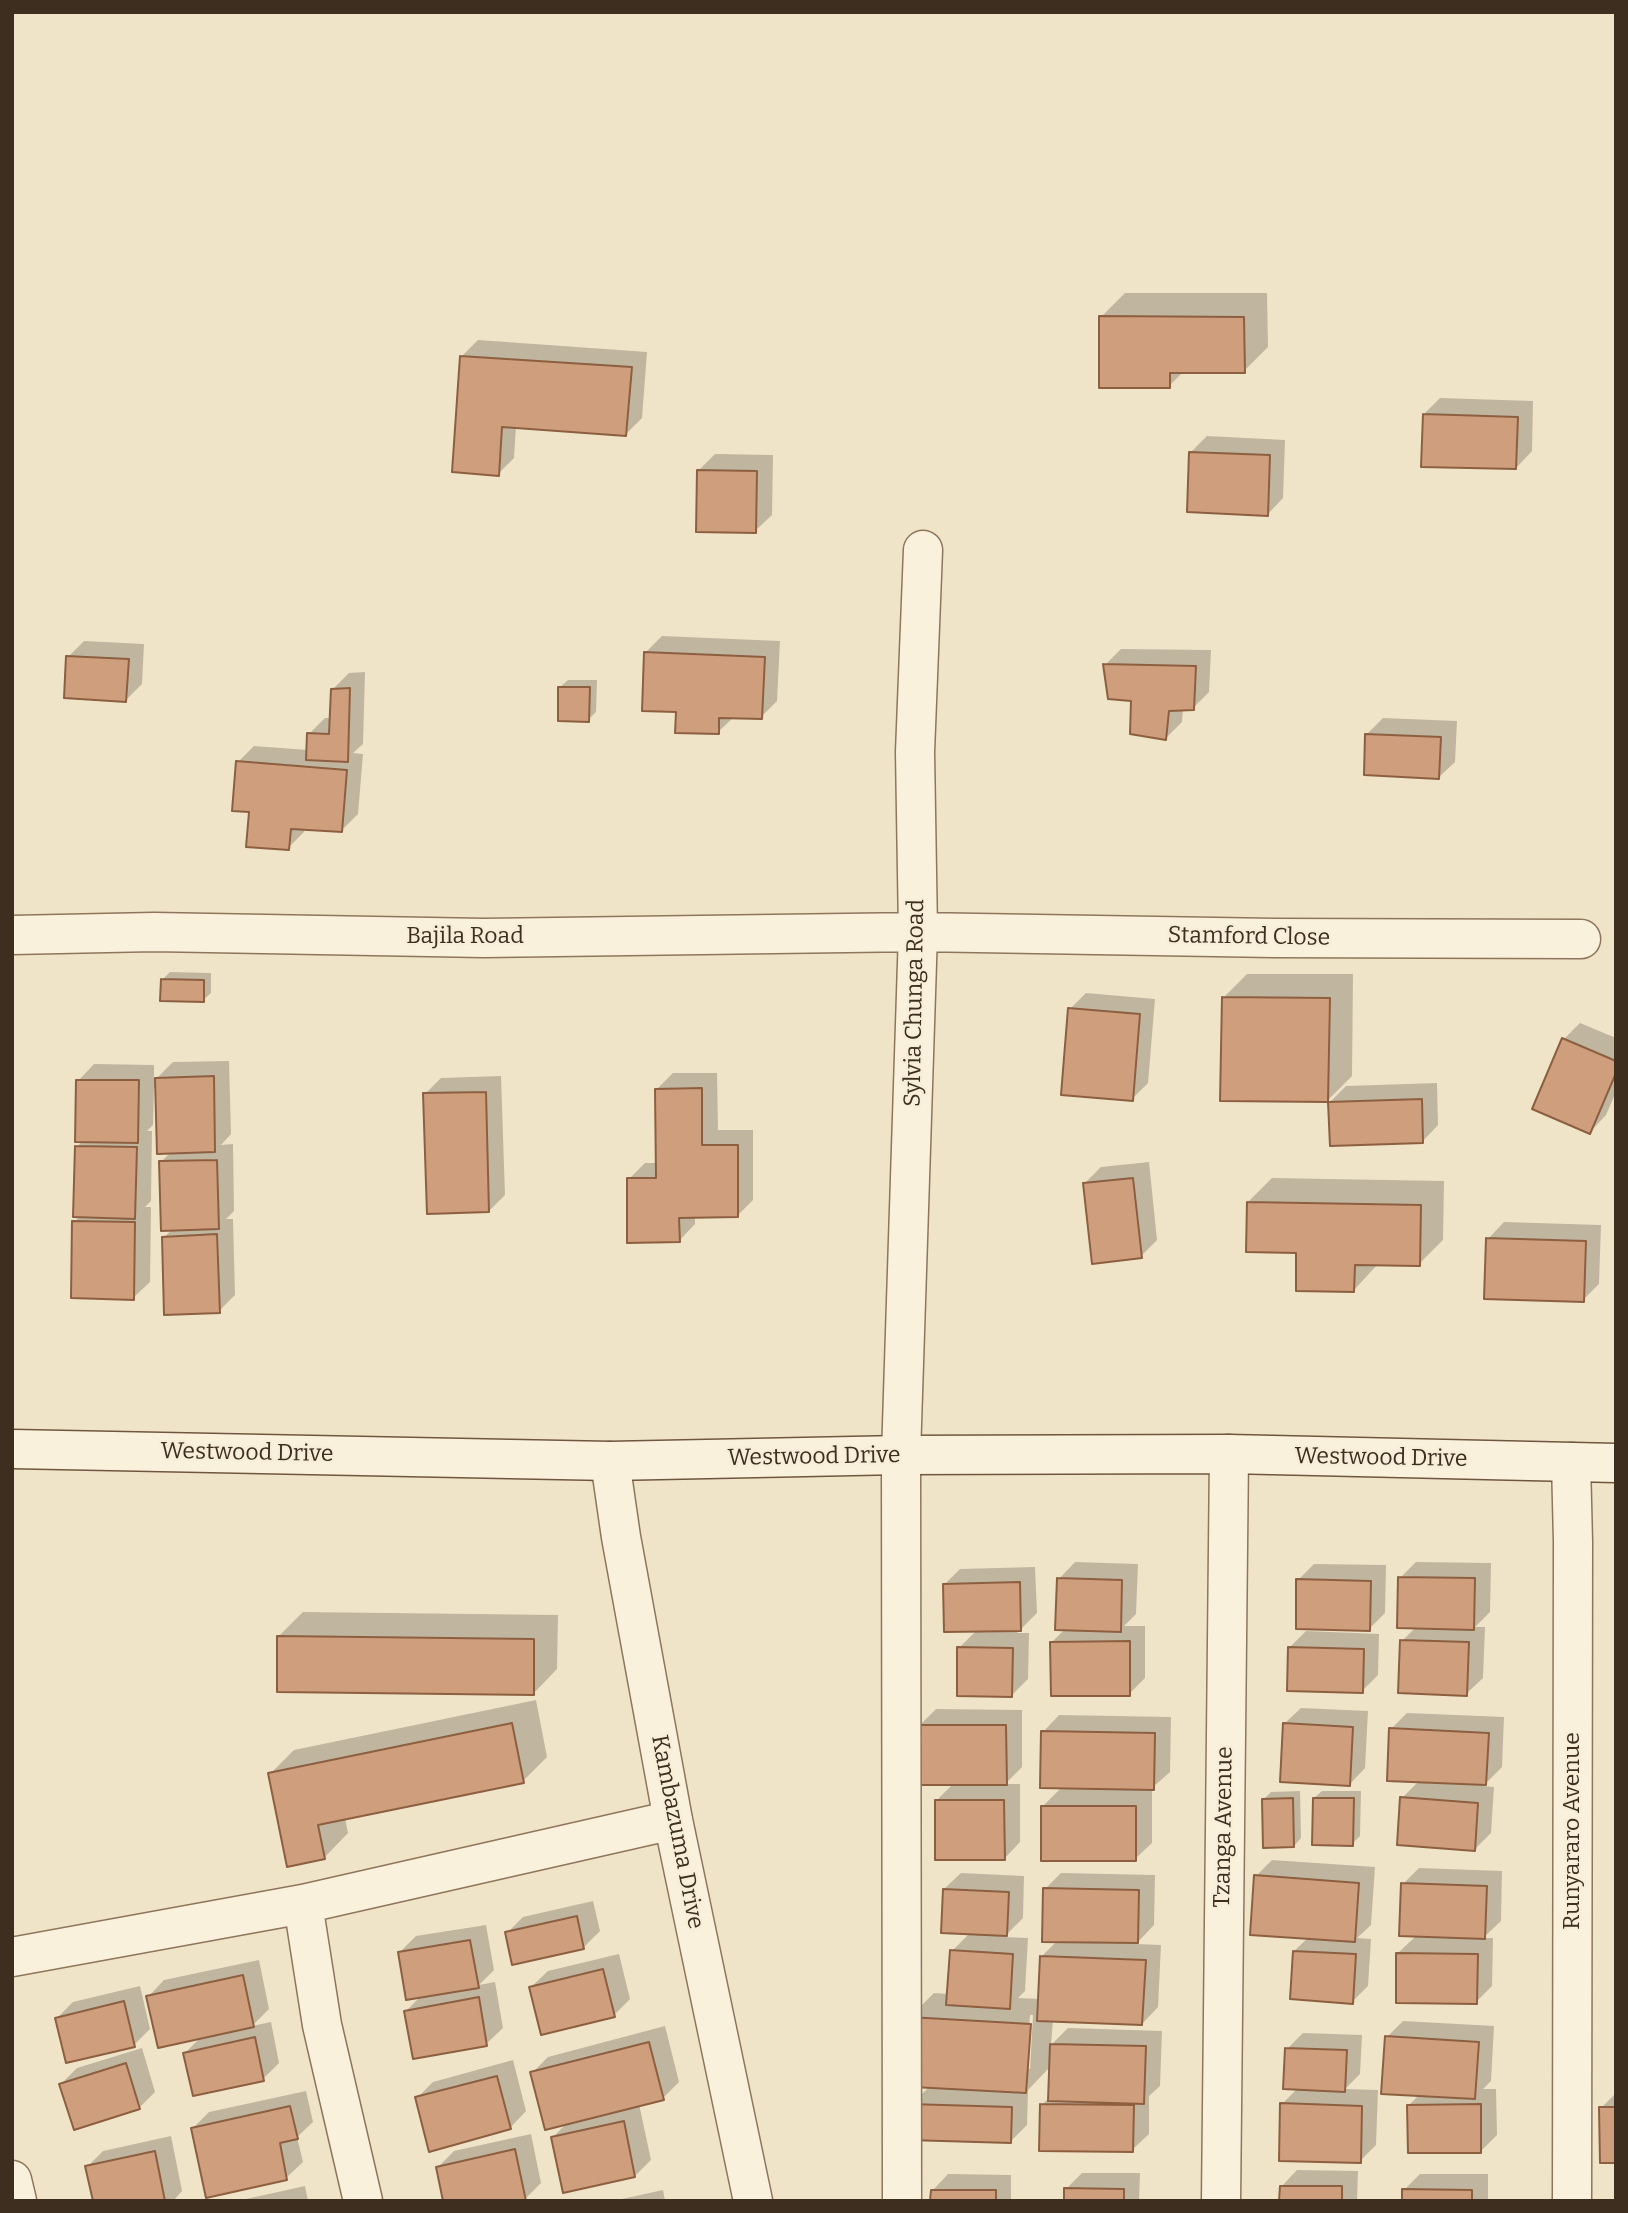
<!DOCTYPE html>
<html>
<head>
<meta charset="utf-8">
<style>
  body { margin:0 }
  #map { position:relative; width:1628px; height:2213px; overflow:hidden; background:#f0e4c8; font-family:Bitter,serif }
  canvas { display:block }
  .frame { position:absolute; inset:0; border:14px solid #3d2e20; pointer-events:none }
</style>
</head>
<body>
<div id="map">
<canvas width="1628" height="2213"></canvas>
<div class="frame"></div>
</div>
<script>
const c = document.querySelector('canvas').getContext('2d');
c.lineJoin = 'round';
function paint(path, color) {
  c.fillStyle = color;
  c.fill(path, 'evenodd');
}
function poly(rows) {
  const path = new Path2D();
  for (const r of rows) {
    path.moveTo(r[0], r[1]);
    for (let i = 2; i < r.length; i += 2) path.lineTo(r[i], r[i + 1]);
  }
  return path;
}
function strokePath(path, color, width, dash) {
  c.strokeStyle = color;
  c.lineWidth = width;
  c.lineCap = dash ? 'butt' : 'round';
  c.setLineDash(dash || []);
  c.stroke(path);
}
function label(font, color, halo, rows, align = 'center') {
  c.font = font + ' Bitter,serif';
  c.lineWidth = 5;
  c.setLineDash([]);
  c.textBaseline = 'middle';
  c.strokeStyle = halo;
  c.fillStyle = color;
  for (const [text, x, y, turn = 0] of rows) {
    c.save();
    c.translate(x, y);
    c.rotate((+turn || 0) * Math.PI / 180);
    c.textAlign = isNaN(turn) ? turn : align;
    if (halo) c.strokeText(text, 0, 0);
    c.fillText(text, 0, 0);
    c.restore();
  }
}
paint(poly([
  [1125,293,1267,293,1268,347,1244,371,1184,371,1169,386,1101,317],
  [478,340,647,352,642,418,626,434,516,426,514,458,498,474,462,356],
  [1440,398,1533,401,1532,451,1516,468,1424,414],
  [1207,436,1285,440,1283,498,1267,515,1191,452],
  [715,454,773,455,772,515,755,531,699,470],
  [662,636,780,641,777,701,761,717,735,716,718,732,678,710,646,652],
  [84,641,144,644,142,684,126,700,68,657],
  [1121,649,1211,650,1209,692,1193,708,1183,709,1182,722,1166,738,1105,665],
  [365,672,363,744,353,753,363,754,358,814,341,831,305,828,304,832,288,848,251,810,238,762,254,746,308,750,309,734,325,718,331,718,332,690,349,673],
  [568,680,597,680,596,712,588,720,560,687],
  [1383,718,1457,721,1455,762,1438,778,1367,734],
  [170,972,211,973,211,993,203,1000,162,980],
  [1247,974,1353,974,1352,1076,1328,1100,1223,998],
  [1086,993,1155,999,1148,1083,1132,1099,1070,1009],
  [1580,1023,1616,1038,1616,1092,1606,1115,1590,1132,1564,1039],
  [229,1061,231,1134,221,1145,233,1144,234,1211,226,1219,233,1219,235,1295,219,1311,164,1237,173,1229,161,1162,171,1152,157,1088,154,1088,153,1125,147,1131,152,1131,151,1201,145,1207,151,1207,150,1282,133,1298,74,1222,80,1216,77,1147,83,1140,78,1081,94,1064,154,1065,154,1081,173,1062],
  [673,1073,717,1073,718,1130,753,1130,753,1200,737,1216,695,1216,695,1224,679,1241,629,1179,645,1163,657,1163,657,1089],
  [501,1076,505,1195,489,1211,425,1094,441,1078],
  [1437,1083,1438,1125,1422,1142,1330,1102,1346,1086],
  [1149,1162,1157,1240,1141,1256,1085,1183,1101,1167],
  [1272,1178,1444,1181,1443,1240,1419,1264,1378,1264,1354,1290,1298,1251,1248,1202],
  [1504,1222,1601,1225,1599,1284,1583,1300,1488,1239],
  [1075,1562,1138,1564,1136,1614,1124,1626,1145,1626,1145,1678,1129,1694,1052,1642,1066,1628,1059,1579],
  [1416,1562,1491,1563,1490,1612,1475,1627,1485,1627,1483,1678,1466,1694,1402,1641,1416,1627,1400,1578],
  [1314,1564,1386,1565,1385,1613,1369,1629,1298,1580],
  [1035,1567,1037,1613,1017,1633,1029,1633,1028,1679,1012,1695,959,1648,977,1630,944,1585,960,1569],
  [303,1612,558,1615,557,1669,533,1694,279,1636],
  [1306,1631,1379,1634,1378,1675,1362,1691,1290,1647],
  [536,1700,547,1757,523,1781,345,1818,348,1833,324,1858,270,1774,294,1750],
  [1301,1708,1368,1711,1365,1768,1349,1785,1284,1724],
  [936,1709,1022,1710,1022,1767,1005,1784,1020,1784,1020,1842,1004,1859,937,1800,954,1783,920,1725],
  [1407,1713,1504,1717,1502,1767,1483,1786,1494,1787,1491,1833,1475,1849,1402,1798,1419,1781,1391,1729],
  [1059,1715,1171,1717,1170,1772,1152,1788,1152,1843,1135,1859,1043,1806,1062,1787,1043,1732],
  [1300,1791,1301,1838,1294,1846,1264,1799,1271,1792],
  [1322,1791,1361,1791,1360,1836,1352,1844,1314,1798],
  [1272,1860,1375,1867,1371,1925,1357,1938,1371,1939,1368,1986,1352,2002,1294,1951,1309,1937,1256,1876],
  [1419,1868,1502,1871,1501,1921,1483,1938,1493,1938,1492,1986,1476,2002,1398,1953,1417,1935,1403,1884],
  [961,1873,1024,1876,1023,1918,1004,1937,1028,1938,1025,1991,1018,1998,1040,1999,1042,1956,1058,1940,1045,1889,1061,1873,1155,1875,1154,1925,1136,1944,1161,1945,1158,2007,1142,2024,1053,2020,1051,2045,1068,2028,1162,2031,1160,2086,1149,2096,1149,2134,1132,2150,1042,2105,1050,2097,1051,2066,1028,2090,1027,2125,1011,2141,911,2105,930,2086,910,2017,934,1993,949,1994,952,1951,970,1933,944,1889],
  [1030,2015,1033,2015,1030,2069,1026,2069],
  [593,1901,600,1931,584,1947,507,1933,523,1917],
  [486,1925,494,1970,479,1985,495,1982,503,2028,486,2044,406,2011,421,1996,400,1952,416,1936],
  [619,1954,630,1999,614,2015,531,1987,548,1971],
  [259,1960,269,2009,252,2026,271,2022,279,2063,263,2079,185,2053,202,2036,148,1997,164,1980],
  [140,1986,150,2029,134,2045,57,2018,73,2002],
  [1403,2021,1494,2026,1491,2081,1483,2089,1496,2089,1497,2135,1481,2151,1409,2105,1420,2094,1387,2037],
  [665,2026,679,2082,663,2098,639,2104,651,2160,635,2176,553,2137,567,2123,532,2073,548,2057],
  [1303,2033,1362,2035,1360,2074,1345,2089,1378,2090,1376,2145,1360,2161,1282,2104,1298,2088,1287,2049],
  [142,2048,155,2092,139,2108,61,2084,77,2068],
  [513,2060,526,2111,510,2128,417,2098,433,2082],
  [306,2091,313,2122,297,2137,303,2162,286,2178,193,2128,209,2112],
  [1616,2093,1616,2162,1601,2108],
  [531,2134,541,2183,525,2199,438,2167,454,2151],
  [171,2136,182,2191,173,2201,94,2201,87,2167,103,2151],
  [1297,2170,1358,2171,1357,2201,1281,2201,1281,2187],
  [1082,2173,1140,2173,1139,2201,1066,2201,1066,2189],
  [948,2174,1011,2175,1011,2201,932,2201,932,2191],
  [1420,2174,1488,2174,1488,2201,1404,2201,1404,2190],
  [305,2186,308,2201,237,2201],
  [663,2190,665,2201,613,2201]
]), '#0003');
const building = poly([
  [1099,316,1244,317,1245,373,1170,373,1170,388,1099,388,1099,316],
  [460,356,632,367,626,436,502,427,499,476,452,472,460,356],
  [1423,414,1518,417,1516,469,1421,467,1423,414],
  [1189,452,1270,455,1268,516,1187,512,1189,452],
  [697,470,757,471,756,533,696,532,697,470],
  [644,652,765,657,762,719,719,718,719,734,675,733,676,712,642,711,644,652],
  [66,656,129,659,126,702,64,698,66,656],
  [1103,664,1196,666,1194,710,1169,711,1166,740,1130,734,1131,701,1108,699,1103,664],
  [558,687,590,687,589,722,558,721,558,687],
  [350,688,348,762,306,760,307,733,329,734,331,689,350,688],
  [1365,734,1441,737,1439,779,1364,775,1365,734],
  [236,761,347,770,342,832,291,829,289,850,246,847,249,812,232,811,236,761],
  [161,979,204,980,204,1002,160,1001,161,979],
  [1222,997,1330,998,1328,1102,1220,1101,1222,997],
  [1068,1008,1140,1014,1133,1101,1061,1095,1068,1008],
  [1562,1038,1616,1061,1616,1073,1590,1134,1532,1109,1562,1038],
  [214,1076,215,1152,157,1154,155,1078,214,1076],
  [76,1080,139,1080,138,1143,75,1142,76,1080],
  [702,1088,702,1145,738,1145,738,1217,679,1218,680,1242,627,1243,627,1178,656,1178,655,1089,702,1088],
  [486,1092,489,1212,427,1214,423,1093,486,1092],
  [1422,1099,1423,1143,1330,1146,1328,1102,1422,1099],
  [75,1146,137,1147,135,1219,73,1217,75,1146],
  [217,1160,219,1229,161,1231,159,1161,217,1160],
  [1133,1178,1142,1258,1092,1264,1083,1183,1133,1178],
  [1247,1202,1421,1205,1420,1266,1355,1265,1354,1292,1296,1291,1296,1253,1246,1252,1247,1202],
  [72,1221,135,1222,134,1300,71,1298,72,1221],
  [217,1234,220,1313,164,1315,162,1237,217,1234],
  [1486,1238,1586,1241,1584,1302,1484,1299,1486,1238],
  [1398,1577,1475,1578,1474,1630,1397,1628,1398,1577],
  [1057,1578,1122,1580,1121,1632,1055,1630,1057,1578],
  [1296,1579,1371,1581,1370,1631,1296,1629,1296,1579],
  [1020,1582,1021,1631,944,1632,943,1584,1020,1582],
  [277,1636,534,1639,534,1695,277,1692,277,1636],
  [1400,1640,1469,1642,1467,1696,1398,1693,1400,1640],
  [1130,1641,1130,1696,1051,1696,1050,1642,1130,1641],
  [957,1647,1013,1648,1012,1697,957,1696,957,1647],
  [1288,1647,1364,1649,1363,1693,1287,1691,1288,1647],
  [512,1723,524,1783,318,1825,325,1859,287,1867,268,1773,512,1723],
  [1283,1723,1353,1727,1350,1786,1280,1782,1283,1723],
  [918,1725,1006,1725,1007,1785,918,1785,918,1725],
  [1389,1728,1489,1733,1486,1785,1387,1781,1389,1728],
  [1041,1731,1155,1733,1154,1790,1040,1788,1041,1731],
  [1400,1797,1478,1803,1475,1851,1397,1845,1400,1797],
  [1293,1798,1294,1847,1263,1848,1262,1799,1293,1798],
  [1313,1798,1354,1798,1353,1846,1312,1845,1313,1798],
  [935,1800,1004,1800,1005,1860,935,1860,935,1800],
  [1041,1806,1136,1806,1136,1861,1041,1861,1041,1806],
  [1254,1875,1359,1883,1355,1942,1250,1935,1254,1875],
  [1401,1883,1487,1886,1485,1939,1399,1936,1401,1883],
  [1043,1888,1139,1890,1138,1943,1042,1942,1043,1888],
  [943,1889,1009,1892,1007,1936,941,1933,943,1889],
  [577,1916,584,1949,512,1965,505,1932,577,1916],
  [470,1940,479,1988,406,2000,398,1952,470,1940],
  [950,1950,1013,1954,1010,2009,946,2005,950,1950],
  [1293,1951,1356,1954,1353,2004,1290,1999,1293,1951],
  [1396,1953,1478,1954,1477,2004,1396,2003,1396,1953],
  [1040,1956,1146,1960,1142,2025,1037,2021,1040,1956],
  [603,1969,615,2017,541,2035,529,1987,603,1969],
  [243,1975,254,2027,158,2048,146,1996,243,1975],
  [479,1997,487,2046,413,2059,404,2011,479,1997],
  [124,2001,135,2047,66,2063,55,2018,124,2001],
  [909,2017,1031,2024,1026,2093,913,2087,909,2017],
  [1385,2036,1479,2042,1475,2099,1381,2094,1385,2036],
  [255,2037,264,2081,193,2096,183,2053,255,2037],
  [649,2042,664,2100,545,2130,530,2072,649,2042],
  [1050,2044,1146,2046,1144,2104,1048,2101,1050,2044],
  [1285,2048,1347,2050,1345,2092,1283,2089,1285,2048],
  [126,2063,140,2109,74,2130,59,2084,126,2063],
  [497,2076,511,2129,429,2152,415,2097,497,2076],
  [1280,2103,1362,2106,1361,2163,1279,2161,1280,2103],
  [909,2104,1012,2107,1011,2143,908,2140,909,2104],
  [1040,2104,1134,2105,1133,2152,1039,2151,1040,2104],
  [1481,2104,1481,2153,1408,2153,1407,2105,1481,2104],
  [290,2106,298,2139,280,2143,287,2180,206,2198,191,2128,290,2106],
  [1599,2107,1616,2107,1616,2163,1600,2163,1599,2107],
  [624,2121,635,2177,563,2193,551,2137,624,2121],
  [515,2149,526,2201,443,2201,436,2167,515,2149],
  [155,2151,165,2201,93,2201,85,2166,155,2151],
  [1280,2186,1342,2186,1342,2201,1279,2201,1280,2186],
  [1064,2188,1124,2189,1124,2201,1064,2201,1064,2188],
  [1402,2189,1472,2190,1472,2201,1402,2201,1402,2189],
  [931,2190,996,2190,996,2201,930,2201,931,2190]
]);
paint(building, '#cf9f7d');
strokePath(building, '#8d5f41', 2);
const street = poly([
  [12,935,154,932,484,938,918,932,1274,938,1581,939],
  [610,1461,621,1537,673,1820,753,2201],
  [1571,1462,1573,1542,1572,2201],
  [303,1904,322,2025,363,2201],
  [12,1957,303,1904,673,1820],
  [12,2180,17,2201],
  [902,2201,901,1455,918,932,915,752,923,550],
  [1221,2201,1229,1454]
]);
const secondary = poly([
  [12,1449,610,1461,901,1455,1229,1454,1616,1463]
]);
strokePath(street, '#8d765c', 41);
strokePath(secondary, '#6f573f', 41);
strokePath(street, '#faf1dc', 38);
strokePath(secondary, '#faf1dc', 38);
label('23px', '#3d2e20', '#f7eed8', [
  ["Bajila Road",465,937],
  ["Stamford Close",1249,937,1],
  ["Sylvia Chunga Road",915,1003,-89],
  ["Westwood Drive",247,1453,1],
  ["Westwood Drive",814,1457,-1],
  ["Westwood Drive",1381,1458,1],
  ["Tzanga Avenue",1224,1827,-89],
  ["Runyararo Avenue",1573,1831,-90],
  ["Kambazuma Drive",677,1832,79]
]);
</script>
</body>
</html>
